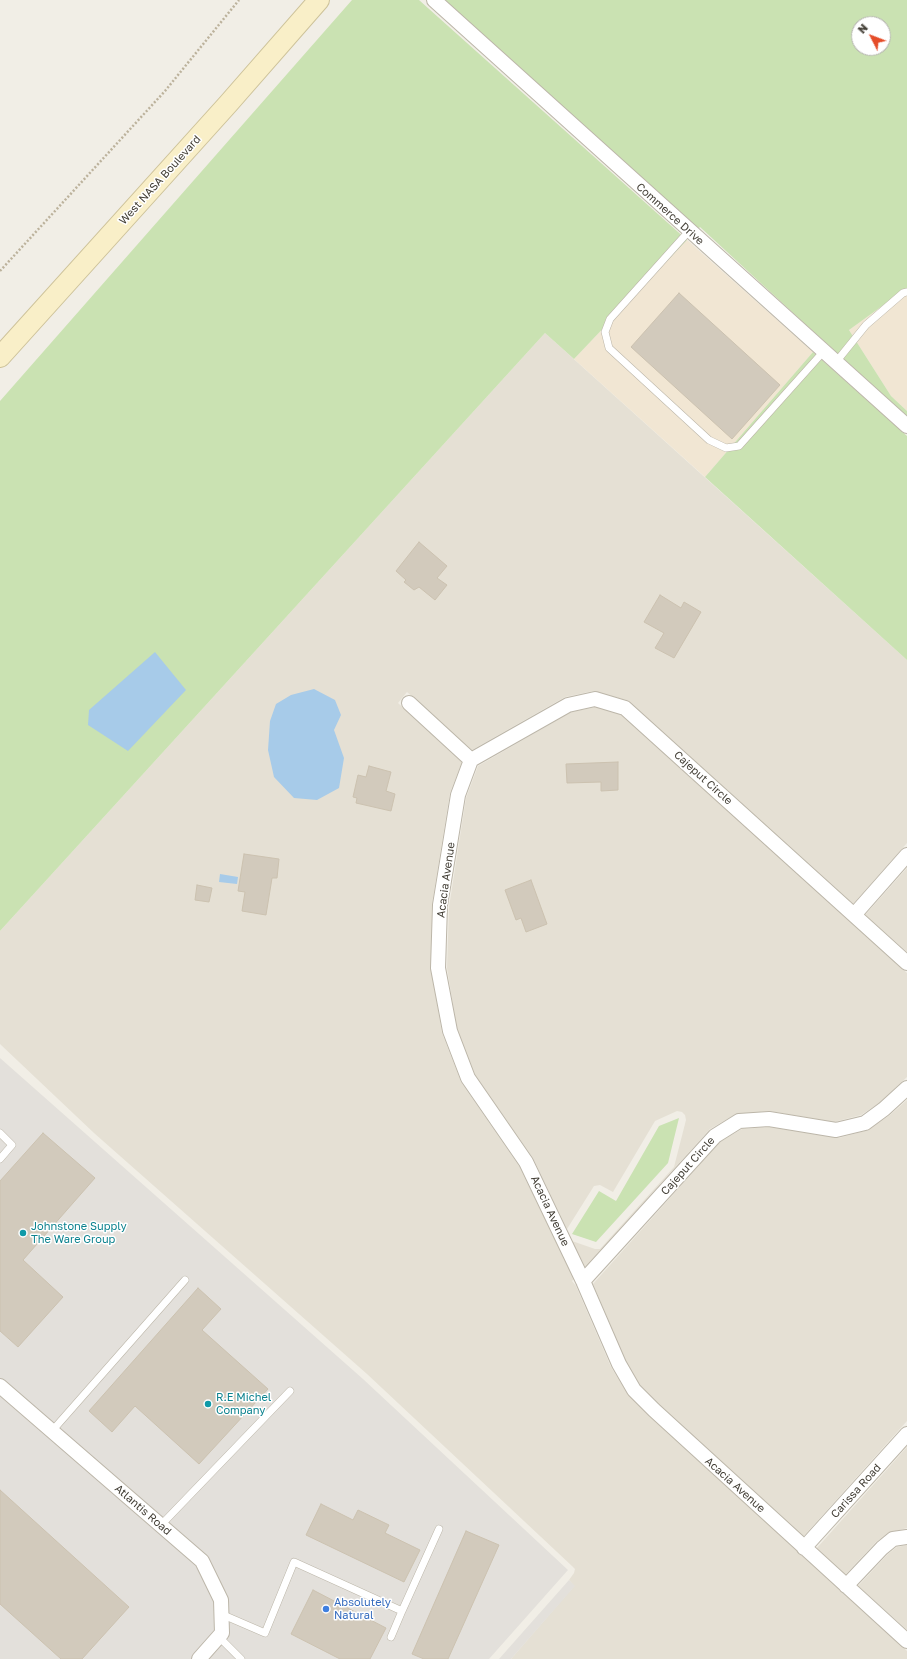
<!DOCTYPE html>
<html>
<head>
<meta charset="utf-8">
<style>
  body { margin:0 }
  #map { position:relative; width:907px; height:1659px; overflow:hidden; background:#f1eee6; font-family:"Golos Text",sans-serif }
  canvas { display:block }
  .north { position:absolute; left:851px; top:16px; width:40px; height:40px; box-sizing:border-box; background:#fff; border:1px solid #b4b2af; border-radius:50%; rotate:312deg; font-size:11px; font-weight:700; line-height:16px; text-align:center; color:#433f36 }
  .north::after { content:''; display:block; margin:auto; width:14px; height:18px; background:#e54d29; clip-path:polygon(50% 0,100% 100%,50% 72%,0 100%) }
</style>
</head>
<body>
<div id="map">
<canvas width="907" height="1659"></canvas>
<div class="north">N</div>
</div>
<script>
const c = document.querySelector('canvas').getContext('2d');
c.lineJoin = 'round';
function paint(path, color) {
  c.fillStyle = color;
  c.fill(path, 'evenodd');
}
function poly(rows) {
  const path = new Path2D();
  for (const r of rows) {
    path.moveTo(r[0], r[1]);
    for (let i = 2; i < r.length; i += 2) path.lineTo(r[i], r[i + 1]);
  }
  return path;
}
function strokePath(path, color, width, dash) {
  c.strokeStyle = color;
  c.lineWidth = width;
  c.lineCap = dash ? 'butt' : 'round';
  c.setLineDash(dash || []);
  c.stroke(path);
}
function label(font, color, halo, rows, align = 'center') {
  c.font = font + ' "Golos Text",sans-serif';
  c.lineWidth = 3;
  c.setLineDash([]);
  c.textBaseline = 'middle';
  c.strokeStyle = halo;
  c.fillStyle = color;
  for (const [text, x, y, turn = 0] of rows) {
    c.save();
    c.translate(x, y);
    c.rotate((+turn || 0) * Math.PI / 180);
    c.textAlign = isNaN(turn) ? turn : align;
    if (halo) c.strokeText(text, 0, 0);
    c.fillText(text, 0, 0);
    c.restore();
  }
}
paint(poly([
  [545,333,907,660,907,843,853,904,626,700,593,691,565,697,472,750,407,692,398,703,462,762,450,793,432,904,431,968,442,1033,461,1082,519,1166,574,1279,572,1281,576,1286,611,1367,627,1393,649,1416,907,1651,907,1659,511,1659,574,1586,569,1580,574,1573,575,1569,572,1566,367,1374,94,1133,0,1044,0,931],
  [596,707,622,715,907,973,907,1077,879,1103,861,1115,834,1122,769,1111,734,1115,710,1129,585,1267,572,1241,595,1249,600,1249,674,1167,686,1120,685,1115,682,1112,677,1111,655,1121,613,1192,600,1185,594,1186,567,1229,533,1158,475,1075,457,1030,447,968,449,907,466,798,478,766,571,712],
  [907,868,907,952,865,915],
  [907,1100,907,1421,803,1537,659,1405,640,1385,626,1362,593,1284,720,1142,742,1129,770,1127,839,1138,868,1130,890,1115],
  [907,1447,907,1528,888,1533,876,1542,845,1575,816,1549],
  [907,1545,907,1630,858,1586,888,1554,897,1547]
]), '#e5e0d4');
paint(poly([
  [687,240,813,352,705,477,574,359],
  [907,288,907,411,891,396,849,330]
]), '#f1e6d3');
paint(poly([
  [0,1058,363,1379,568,1570,489,1659,0,1659],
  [569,1580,575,1586,511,1659,499,1659]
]), '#e3e0db');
paint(poly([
  [352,0,419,0,687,240,574,359,545,333,0,931,0,401],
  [441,0,907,0,907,288,849,330,891,396,907,411,907,416,804,323,700,227,698,229],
  [859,24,883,24,883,48,859,48],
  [813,352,907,436,907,660,705,477],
  [679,1118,668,1163,596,1242,572,1234,599,1191,616,1201,659,1126]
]), '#cae2b2');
paint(poly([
  [155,652,186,690,128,751,88,725,89,710],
  [314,689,335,700,341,715,334,730,344,758,339,788,317,800,294,798,274,777,268,750,270,721,276,704,291,695],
  [220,874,238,877,237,884,219,882]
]), '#a7cbe9');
const building = poly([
  [679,293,780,385,732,439,631,347,679,293],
  [419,542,447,566,437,578,447,585,435,600,419,587,414,590,404,582,406,580,396,571,419,542],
  [660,595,681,608,684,602,701,612,674,658,655,648,664,633,644,622,660,595],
  [618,762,618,790,601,791,601,782,567,783,566,764,618,762],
  [369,766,391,772,386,791,395,794,391,811,356,803,357,798,353,797,358,775,366,777,369,766],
  [244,854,279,859,277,878,272,878,266,915,242,911,245,892,238,891,244,854],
  [531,880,547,924,526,932,521,918,516,920,505,890,531,880],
  [197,885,212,888,209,902,195,900,197,885],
  [43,1133,95,1178,23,1260,63,1297,18,1347,0,1331,0,1181,43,1133],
  [198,1288,221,1309,202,1330,268,1389,199,1464,135,1406,112,1432,89,1411,198,1288],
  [0,1490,129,1607,82,1659,61,1659,0,1604,0,1490],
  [321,1504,353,1520,358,1510,389,1525,385,1533,420,1550,404,1582,306,1535,321,1504],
  [466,1531,499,1545,448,1659,424,1659,412,1654,466,1531],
  [313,1590,386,1628,370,1659,340,1659,291,1634,313,1590]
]);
paint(building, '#d2cabc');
strokePath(building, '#ccc2b0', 1);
const lane = poly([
  [689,231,610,319,605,332,609,348,709,440,726,448,739,446,824,351],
  [836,362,866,325,903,293,907,292],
  [0,1133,12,1145,0,1159],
  [52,1431,185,1280],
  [161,1525,290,1391],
  [221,1614,265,1633,294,1562,402,1611,439,1529],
  [219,1637,241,1659],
  [391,1637,402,1611]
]);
const street = poly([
  [434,0,907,426],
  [409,703,471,760,458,795,440,905,438,968,450,1031,468,1078,526,1162,583,1281,619,1364,634,1390,654,1410,907,1641],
  [471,760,568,705,595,699,625,708,907,963],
  [854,915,907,855],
  [583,1281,715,1136,739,1121,769,1119,836,1130,865,1123,884,1109,907,1088],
  [0,1386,202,1561,221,1600,222,1633,199,1659],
  [804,1548,907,1434],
  [846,1586,882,1548,893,1539,907,1537]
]);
const secondary = poly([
  [0,357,228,104,319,0]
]);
strokePath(lane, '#bcb6a9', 8);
strokePath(street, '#bcb6a9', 16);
strokePath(secondary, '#cdc299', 22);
strokePath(poly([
  [0,271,165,91,239,0]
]), '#bcb29c', 2.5, [2, 2]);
strokePath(lane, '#fff', 7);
strokePath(street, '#fff', 14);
strokePath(secondary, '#f9efc8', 20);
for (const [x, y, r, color] of [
  [23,1233,4,"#0f9aa8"],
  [208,1404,4,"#0f9aa8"],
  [326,1609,4,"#3f7fe0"]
]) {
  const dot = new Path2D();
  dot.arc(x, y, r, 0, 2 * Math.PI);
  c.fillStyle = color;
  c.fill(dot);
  strokePath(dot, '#fff', 1.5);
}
label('11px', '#433f36', '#fff', [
  ["West NASA Boulevard",160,180,-48],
  ["Commerce Drive",670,214,42],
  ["Cajeput Circle",703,778,42],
  ["Acacia Avenue",446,880,-82],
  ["Cajeput Circle",688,1166,-48],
  ["Acacia Avenue",550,1211,65],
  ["Acacia Avenue",735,1485,42],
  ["Carissa Road",856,1491,-48],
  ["Atlantis Road",143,1510,41]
]);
label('11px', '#0d838f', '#fff', [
  ["Johnstone Supply",31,1227],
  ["The Ware Group",31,1240],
  ["R.E Michel",216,1398],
  ["Company",216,1411]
], 'left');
label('11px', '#366cbe', '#fff', [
  ["Absolutely",334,1603],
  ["Natural",334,1616]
], 'left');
</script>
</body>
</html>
